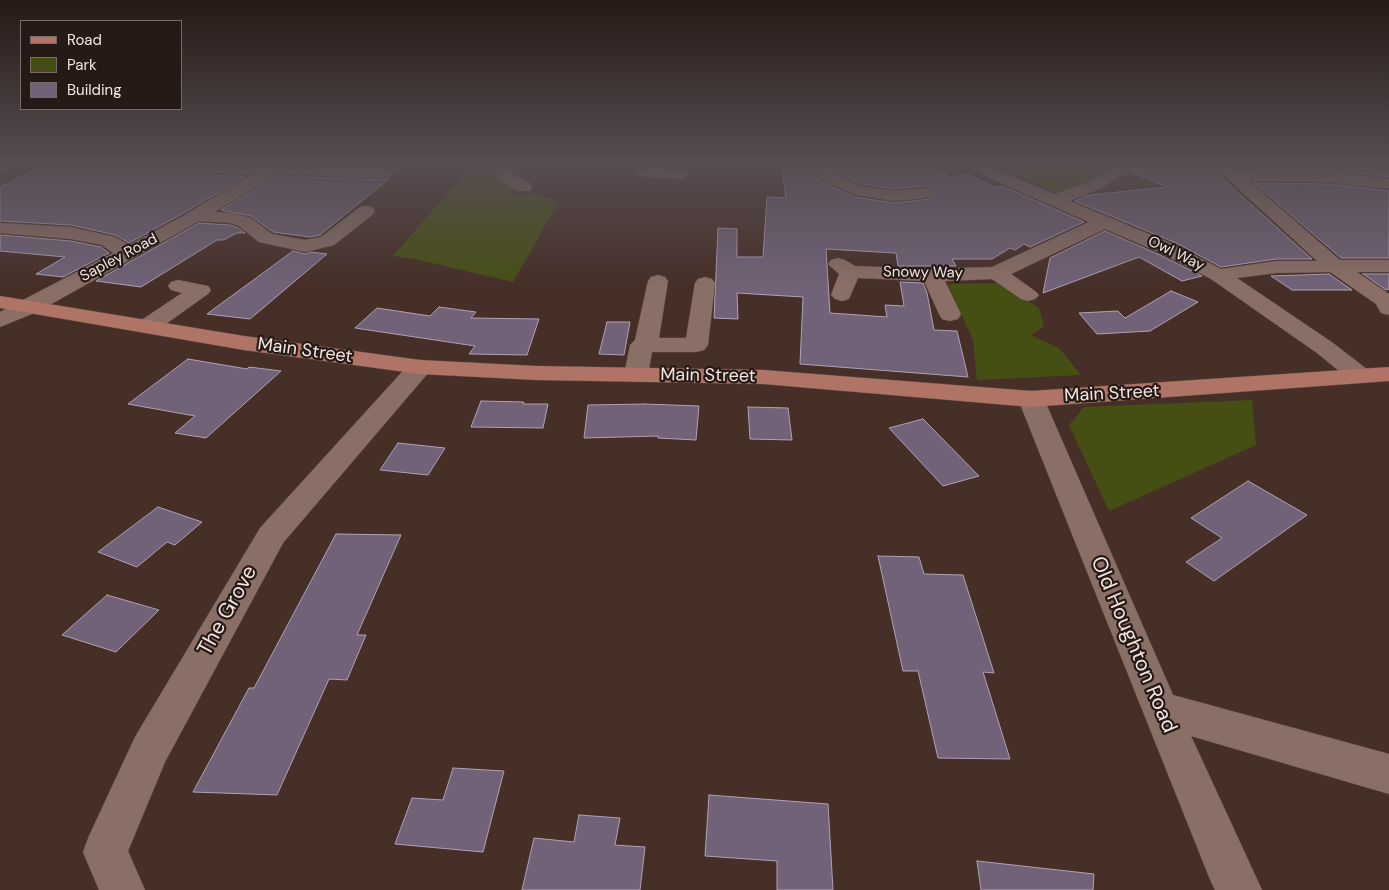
<!DOCTYPE html>
<html>
<head>
<meta charset="utf-8">
<style>
  body { margin:0 }
  #map { position:relative; width:1389px; height:890px; overflow:hidden; background:#462f27; font-family:"DM Sans",sans-serif }
  canvas { display:block }
  .legend { position:absolute; left:20px; top:20px; width:162px; height:90px; box-sizing:border-box; background:#251a16; border:1px solid #786b67; margin:0; padding:6px 9px; list-style:none; font-size:15px; color:#f5e5e0 }
  .legend li { display:flex; align-items:center; gap:10px; height:25px }
  .legend b { width:25px; border:1px solid #786b67 }
</style>
</head>
<body>
<div id="map">
<canvas width="1389" height="890"></canvas>
<ul class="legend">
<li><b style="height:6px;background:#af7466"></b>Road</li>
<li><b style="height:14px;background:#464f13"></b>Park</li>
<li><b style="height:14px;background:#716277"></b>Building</li>
</ul>
</div>
<script>
const c = document.querySelector('canvas').getContext('2d');
c.lineJoin = 'round';
function paint(path, color) {
  c.fillStyle = color;
  c.fill(path, 'evenodd');
}
function poly(rows) {
  const path = new Path2D();
  for (const r of rows) {
    path.moveTo(r[0], r[1]);
    for (let i = 2; i < r.length; i += 2) path.lineTo(r[i], r[i + 1]);
  }
  return path;
}
function strokePath(path, color, width, dash) {
  c.strokeStyle = color;
  c.lineWidth = width;
  c.lineCap = dash ? 'butt' : 'round';
  c.setLineDash(dash || []);
  c.stroke(path);
}
function label(font, color, halo, rows, align = 'center') {
  c.font = font + ' "DM Sans",sans-serif';
  c.lineWidth = 4.5;
  c.setLineDash([]);
  c.textBaseline = 'middle';
  c.strokeStyle = halo;
  c.fillStyle = color;
  for (const [text, x, y, turn = 0] of rows) {
    c.save();
    c.translate(x, y);
    c.rotate((+turn || 0) * Math.PI / 180);
    c.textAlign = isNaN(turn) ? turn : align;
    if (halo) c.strokeText(text, 0, 0);
    c.fillText(text, 0, 0);
    c.restore();
  }
}
paint(poly([
  [452,163,497,163,491,170,516,189,511,194,518,196,529,193,559,201,513,282,415,259,393,256,463,175,465,167],
  [991,163,1127,163,1107,167,1091,181,1060,194],
  [998,283,1039,308,1044,326,1031,335,1060,349,1081,375,977,380,973,340,948,284],
  [1252,400,1256,445,1109,511,1069,425,1084,407]
]), '#464f13');
const building = poly([
  [50,163,147,163,197,166,216,175,245,177,180,215,129,243,115,235,71,225,0,221,0,187,50,163],
  [293,163,408,163,394,174,393,169,385,166,293,163],
  [781,163,809,163,818,180,855,197,894,203,931,199,935,192,931,187,925,186,894,189,861,184,832,171,829,163,925,163,950,177,967,174,997,188,1002,186,1084,222,1030,247,1024,244,1015,250,1010,248,992,259,952,259,956,266,898,266,896,253,826,249,830,313,887,317,885,305,904,306,900,282,923,283,927,293,934,330,957,331,968,377,800,364,803,297,737,293,738,319,714,318,718,228,737,229,737,257,763,257,767,197,786,198,781,163],
  [1137,163,1205,163,1312,259,1276,259,1221,267,1176,243,1075,201,1089,195,1167,187,1132,173,1140,168,1137,163],
  [1228,163,1278,163,1389,170,1389,177,1329,170,1239,169,1228,163],
  [276,176,385,180,390,178,320,235,310,237,273,232,251,216,221,210,276,176],
  [1254,183,1329,184,1389,191,1389,258,1341,258,1254,183],
  [199,223,230,225,238,228,245,233,237,233,223,240,217,240,141,287,96,281,199,223],
  [1105,231,1160,255,1202,276,1182,281,1139,257,1043,293,1050,258,1105,231],
  [0,235,71,241,101,247,109,253,63,277,36,274,65,257,0,251,0,235],
  [293,251,305,254,311,252,327,254,250,319,207,314,293,251],
  [1329,274,1352,290,1292,290,1271,276,1329,274],
  [1363,274,1389,274,1389,289,1386,290,1363,274],
  [1171,291,1198,302,1150,331,1097,334,1079,313,1118,311,1125,318,1171,291],
  [439,307,476,312,471,318,539,319,527,355,469,354,475,346,355,328,377,308,430,316,439,307],
  [607,322,630,322,624,355,599,354,607,322],
  [188,359,247,369,249,367,281,371,206,438,175,433,195,416,128,404,188,359],
  [481,401,524,402,523,404,548,404,543,428,471,427,481,401],
  [645,404,699,406,696,440,658,438,658,436,584,438,588,405,645,404],
  [748,407,788,408,792,440,750,439,748,407],
  [923,419,979,476,943,486,889,428,923,419],
  [398,443,445,448,428,475,380,470,398,443],
  [1248,481,1307,515,1214,581,1186,562,1222,538,1191,518,1248,481],
  [158,507,202,522,175,545,167,542,137,567,98,552,158,507],
  [336,534,401,535,357,635,366,635,347,680,329,679,277,795,193,792,249,688,254,688,336,534],
  [878,556,919,557,924,574,963,575,994,673,983,672,1010,759,938,758,918,671,903,671,878,556],
  [107,595,159,610,116,652,62,635,107,595],
  [453,768,504,771,483,852,395,844,412,798,443,800,453,768],
  [709,795,828,804,833,890,777,890,777,861,705,856,709,795],
  [579,815,620,818,615,845,645,847,640,890,522,890,534,838,574,842,579,815],
  [977,861,1094,874,1093,890,981,890,977,861]
]);
paint(building, '#716277');
strokePath(building, '#b1a1b8', 1);
const minor = poly([
  [0,163,22,163,19,166,0,173,0,163],
  [197,163,265,167,272,163,291,163,290,165,385,168,391,170,393,173,391,176,385,178,276,174,215,212,232,213,251,218,272,234,305,240,321,237,360,207,366,206,372,207,375,211,372,215,334,245,305,252,259,242,239,226,230,223,199,221,39,311,0,327,0,312,113,253,102,245,71,239,0,233,0,223,71,227,115,237,129,245,181,217,251,175,216,173,200,166,197,163],
  [497,163,513,163,509,168,513,174,530,183,532,187,530,191,518,191,501,180,493,168,497,163],
  [811,163,827,163,831,172,860,186,894,191,925,188,931,189,933,193,931,197,925,198,894,201,856,195,819,178,811,163],
  [968,163,987,163,1008,175,1055,194,1092,181,1107,170,1128,163,1136,164,1138,167,1136,170,1119,176,1104,187,1070,201,1175,245,1221,269,1276,261,1317,261,1228,179,1207,163,1225,163,1238,171,1329,172,1389,179,1389,189,1329,182,1249,181,1340,260,1389,260,1389,272,1357,272,1389,294,1389,315,1381,313,1376,304,1330,272,1276,273,1237,278,1333,343,1368,370,1371,375,1368,380,1359,382,1350,380,1317,353,1211,279,1161,253,1105,229,1011,274,1035,291,1039,295,1035,299,1028,301,1021,299,992,279,945,281,961,314,958,319,950,321,942,319,939,314,924,281,858,278,849,299,842,301,835,299,831,295,839,274,828,264,831,260,838,258,845,260,855,266,932,269,992,267,1089,222,996,181,971,166,968,163],
  [646,168,680,169,686,171,688,174,686,177,680,179,640,176,638,173,640,170,646,168],
  [658,275,665,277,668,281,659,338,686,338,695,283,698,279,705,277,712,279,715,283,708,345,704,350,696,352,652,352,648,375,645,380,636,382,627,380,624,375,630,345,635,340,648,281,651,277,658,275],
  [178,280,208,286,211,290,208,294,156,331,148,333,140,331,137,326,140,321,182,293,171,290,168,286,171,282,178,280],
  [420,360,429,362,432,367,429,372,283,543,165,762,128,851,145,890,99,890,83,852,89,836,135,737,260,528,411,362,420,360],
  [1031,391,1040,394,1044,399,1173,695,1389,754,1389,794,1191,736,1262,890,1215,890,1211,882,1018,399,1022,394,1031,391]
]);
const major = poly([
  [0,296,244,336,420,360,537,366,763,370,1031,391,1389,367,1389,381,1031,407,763,384,537,380,420,374,244,350,0,308,0,296]
]);
strokePath(minor, '#604d45', 1);
strokePath(major, '#604d45', 1);
paint(minor, '#8a6f66');
paint(major, '#af7466');
const sky = c.createLinearGradient(0, 0, 0, 287);
sky.addColorStop(0, '#261a15');
sky.addColorStop(0.57, '#574d52');
sky.addColorStop(1, '#574d5200');
c.fillStyle = sky;
c.fillRect(0, 0, 1389, 287);
label('15px', '#f5e5e0', '#251a16', [
  ["Owl Way",1176,254,26],
  ["Sapley Road",119,258,-28],
  ["Snowy Way",923,273,1]
]);
label('18px', '#f5e5e0', '#251a16', [
  ["Main Street",305,351,8],
  ["Main Street",708,376,1],
  ["Main Street",1112,394,-3]
]);
label('21px', '#f5e5e0', '#251a16', [
  ["The Grove",228,611,-61],
  ["Old Houghton Road",1133,645,67]
]);
</script>
</body>
</html>
